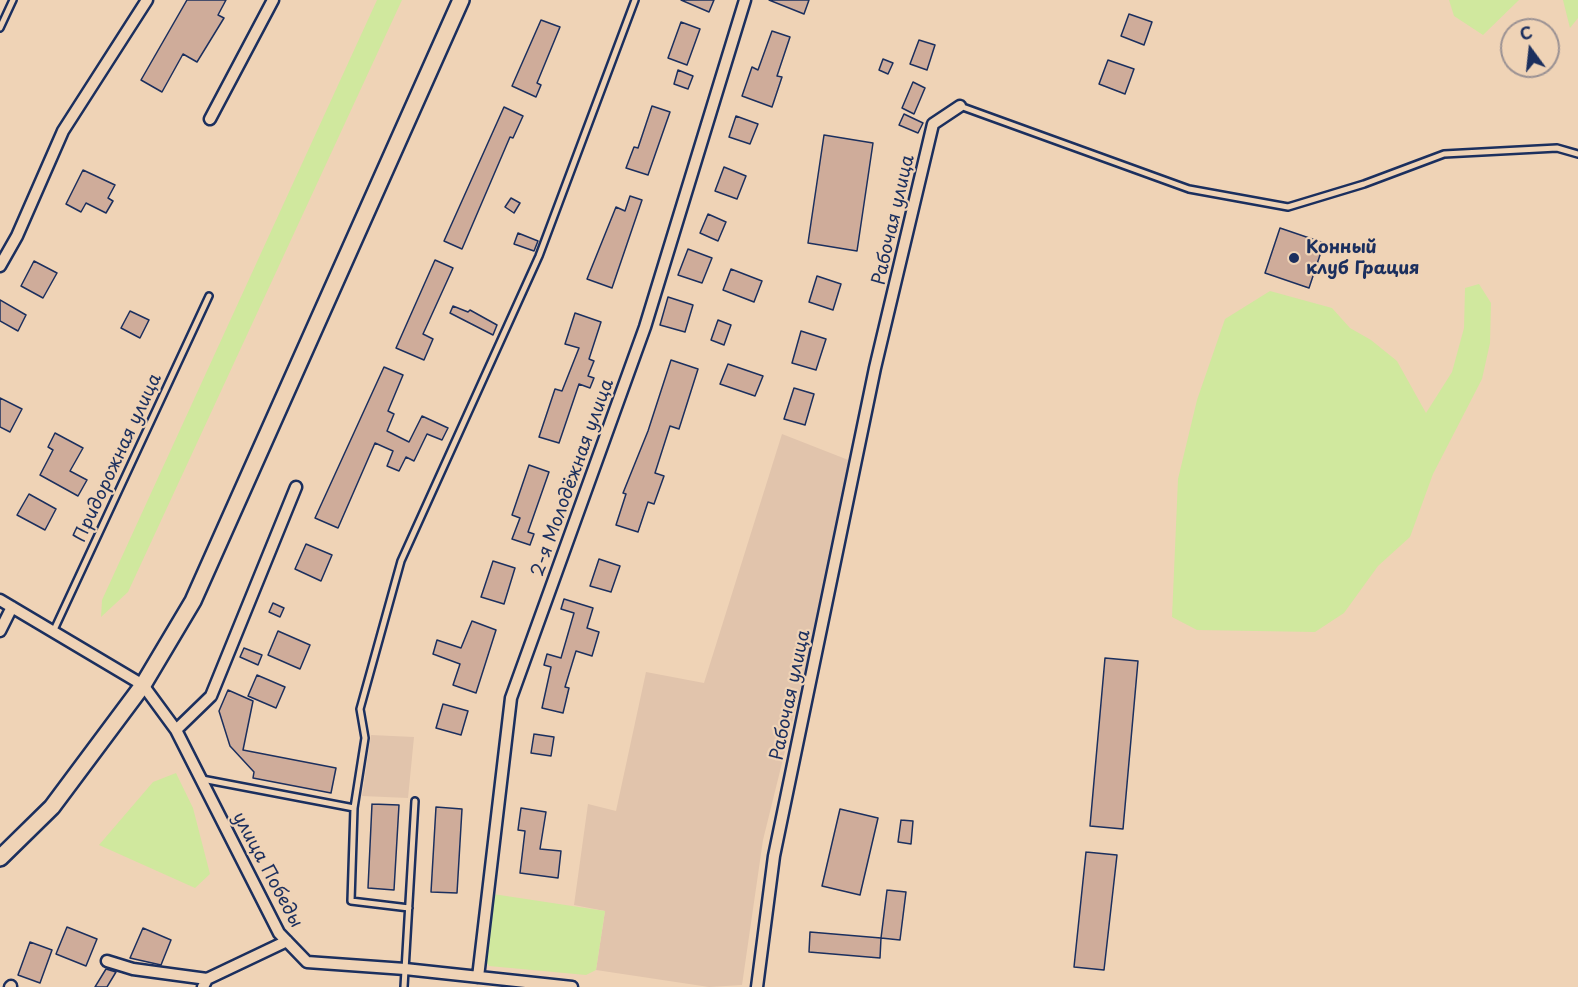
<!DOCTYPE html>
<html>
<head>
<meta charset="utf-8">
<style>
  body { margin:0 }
  #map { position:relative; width:1578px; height:987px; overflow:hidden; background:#efd3b6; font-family:"Playpen Sans",sans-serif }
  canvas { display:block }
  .north { position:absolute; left:1500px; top:18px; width:60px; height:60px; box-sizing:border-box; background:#efd3b6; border:2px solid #9a9193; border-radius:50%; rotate:345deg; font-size:16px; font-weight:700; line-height:24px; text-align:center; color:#1b2f5e }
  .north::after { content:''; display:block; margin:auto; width:21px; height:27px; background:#1b2f5e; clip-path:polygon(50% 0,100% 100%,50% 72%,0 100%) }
</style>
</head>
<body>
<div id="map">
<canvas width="1578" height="987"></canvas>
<div class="north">С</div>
</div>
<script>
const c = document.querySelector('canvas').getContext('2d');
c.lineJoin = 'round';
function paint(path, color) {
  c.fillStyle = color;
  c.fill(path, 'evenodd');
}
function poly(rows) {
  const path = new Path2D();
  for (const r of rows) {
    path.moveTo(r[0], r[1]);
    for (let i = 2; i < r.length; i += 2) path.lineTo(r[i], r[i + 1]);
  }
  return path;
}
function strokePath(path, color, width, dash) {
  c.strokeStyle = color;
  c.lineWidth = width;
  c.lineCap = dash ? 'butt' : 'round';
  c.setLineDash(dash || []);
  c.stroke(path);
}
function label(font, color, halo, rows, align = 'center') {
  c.font = font + ' "Playpen Sans",sans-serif';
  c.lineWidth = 4.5;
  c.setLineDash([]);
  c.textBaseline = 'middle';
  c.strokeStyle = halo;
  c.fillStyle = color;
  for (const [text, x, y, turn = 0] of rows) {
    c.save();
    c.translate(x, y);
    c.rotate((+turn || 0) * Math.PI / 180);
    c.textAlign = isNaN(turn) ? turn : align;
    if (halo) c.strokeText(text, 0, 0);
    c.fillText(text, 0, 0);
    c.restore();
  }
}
paint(poly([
  [782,434,856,463,763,840,742,985,709,987,596,970,605,911,574,905,588,804,616,811,646,672,704,683],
  [371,735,414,737,408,798,362,796]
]), '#e1c4ac');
paint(poly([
  [377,0,402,0,128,592,101,617,102,600],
  [1449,0,1519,0,1483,35,1454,16],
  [1563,0,1578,0,1578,18,1570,28],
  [1479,284,1491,303,1490,343,1482,379,1433,474,1410,537,1378,566,1344,613,1315,632,1197,630,1172,617,1178,479,1197,400,1225,319,1270,291,1332,308,1350,328,1371,340,1397,361,1426,413,1452,372,1464,328,1465,288],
  [176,773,193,808,210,874,195,888,99,845,153,782],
  [493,894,605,911,596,970,586,975,489,966,485,960]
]), '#d0e89e');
const building = poly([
  [187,0,226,0,218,15,224,18,197,62,183,54,162,92,141,80,187,0],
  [681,0,714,0,709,12,681,0],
  [769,0,809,0,804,14,769,0],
  [1129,14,1152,22,1144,45,1121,36,1129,14],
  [541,20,560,27,537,83,541,85,536,97,512,86,541,20],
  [681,22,700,29,687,65,668,58,681,22],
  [772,31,790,37,777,76,782,77,772,107,742,96,752,67,758,70,772,31],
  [919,40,935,45,927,70,910,64,919,40],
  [883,59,893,63,888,74,879,70,883,59],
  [1108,60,1134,69,1125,94,1099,84,1108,60],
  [678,70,693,76,688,89,674,84,678,70],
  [913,82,925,88,914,114,902,108,913,82],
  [652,106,670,112,648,175,626,168,634,147,638,148,652,106],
  [504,107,523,116,513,138,510,137,462,249,444,241,504,107],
  [904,114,923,123,918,133,899,125,904,114],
  [736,116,758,124,750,144,729,137,736,116],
  [824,135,873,143,857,251,808,243,824,135],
  [724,167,746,176,737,199,715,191,724,167],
  [83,170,115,185,108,198,113,201,106,213,86,203,81,212,66,204,83,170],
  [630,196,642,200,612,288,587,279,616,207,625,211,630,196],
  [511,198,520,203,514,213,505,207,511,198],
  [708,214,726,222,718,241,700,233,708,214],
  [1280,228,1324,243,1309,288,1265,273,1280,228],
  [518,233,538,241,534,251,514,244,518,233],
  [688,249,712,258,702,283,678,275,688,249],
  [435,260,453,268,423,334,433,339,424,360,396,348,435,260],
  [34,261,57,273,43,298,21,286,34,261],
  [731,269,762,281,754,302,723,290,731,269],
  [817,276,841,284,833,310,809,302,817,276],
  [668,297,693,305,685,332,660,325,668,297],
  [0,300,26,315,18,331,0,321,0,300],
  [453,306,468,312,470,310,497,325,493,335,450,313,453,306],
  [130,311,149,320,140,338,121,328,130,311],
  [575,313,601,322,589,359,594,361,588,376,594,378,590,388,579,384,559,443,539,437,555,389,562,391,579,348,565,344,575,313],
  [718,320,731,325,724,345,711,340,718,320],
  [801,331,826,339,816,370,792,363,801,331],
  [671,360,698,369,679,429,670,426,655,473,664,476,654,504,648,502,638,532,616,525,626,494,623,493,648,431,671,360],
  [728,364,763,376,755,396,720,384,728,364],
  [384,367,403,375,388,411,394,414,387,431,409,442,422,416,448,428,442,440,427,434,414,461,406,457,399,471,387,466,393,451,375,443,338,528,315,518,384,367],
  [794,388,814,394,805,425,784,419,794,388],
  [0,398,22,409,10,432,0,427,0,398],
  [55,433,83,448,70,471,87,480,78,496,40,475,53,450,48,447,55,433],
  [529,465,549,472,528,532,534,534,530,545,512,539,520,518,512,515,529,465],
  [29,494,56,509,45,530,17,515,29,494],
  [306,544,332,555,321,581,295,569,306,544],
  [599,559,620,566,611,592,590,586,599,559],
  [493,561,515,568,504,604,481,597,493,561],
  [564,599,593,608,587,628,599,632,592,656,576,651,565,687,569,688,563,713,542,708,551,667,544,665,547,654,561,658,574,613,561,609,564,599],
  [273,603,284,608,280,617,269,612,273,603],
  [472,621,496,630,476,693,453,685,460,664,433,654,437,640,461,648,472,621],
  [278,631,310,645,300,669,268,655,278,631],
  [244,648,262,655,258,665,240,657,244,648],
  [1105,658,1138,661,1123,829,1090,826,1105,658],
  [257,675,285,687,276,708,248,696,257,675],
  [228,690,253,701,243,750,336,768,331,793,253,778,254,772,230,746,219,711,228,690],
  [443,704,468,711,461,735,436,728,443,704],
  [534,734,554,737,551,756,531,753,534,734],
  [372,804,399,805,394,890,368,888,372,804],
  [436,807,462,809,457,893,431,892,436,807],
  [521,808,546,812,540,849,561,851,558,878,520,873,525,831,518,830,521,808],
  [840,809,878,818,860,895,822,886,840,809],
  [901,820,913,821,911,844,898,842,901,820],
  [1086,852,1117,855,1104,970,1074,967,1086,852],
  [887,890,906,892,900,940,881,938,887,890],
  [67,927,97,939,86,966,56,954,67,927],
  [143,928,171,940,161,965,130,958,143,928],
  [810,932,881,938,880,958,809,952,810,932],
  [30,942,52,950,40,983,18,975,30,942],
  [106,969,116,972,107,987,95,987,106,969]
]);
paint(building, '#cfac9a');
strokePath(building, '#1b2f5e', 1.5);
const service = poly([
  [0,28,13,0],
  [960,106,1189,189,1288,207,1364,184,1444,154,1557,148,1578,154],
  [53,632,209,296],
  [202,779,354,808],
  [409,908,351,901,354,808,365,738,360,709,401,561,539,256,635,0],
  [404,987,415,801]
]);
const minor = poly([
  [210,119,273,0],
  [0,266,17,236,63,131,147,0],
  [0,600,143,685,176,730,279,933,307,962,405,969,572,987],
  [0,631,12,607],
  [176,730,211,696,296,487],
  [107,961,133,969,207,979],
  [478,977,511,698,645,327,745,0],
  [10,987,11,986],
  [203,987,207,979,287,941],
  [757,987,774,856,875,368,933,124,960,106]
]);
const secondary = poly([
  [0,858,52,807,143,685,193,601,461,0]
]);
strokePath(service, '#1b2f5e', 10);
strokePath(minor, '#1b2f5e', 15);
strokePath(secondary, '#1b2f5e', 20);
strokePath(service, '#efd3b6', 5);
strokePath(minor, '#efd3b6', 10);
strokePath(secondary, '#efd3b6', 15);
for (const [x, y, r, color] of [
  [1294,258,6,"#1b2f5e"]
]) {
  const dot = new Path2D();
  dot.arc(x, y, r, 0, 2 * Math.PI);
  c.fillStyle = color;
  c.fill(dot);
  strokePath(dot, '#efd3b6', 2);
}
label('18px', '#1b2f5e', '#efd3b6', [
  ["Рабочая улица",894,220,-77],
  ["Придорожная улица",118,458,-65],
  ["2-я Молодёжная улица",573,478,-70],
  ["Рабочая улица",791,695,-78],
  ["улица Победы",267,870,62]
]);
label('bold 18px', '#1b2f5e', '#efd3b6', [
  ["Конный",1306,248],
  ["клуб Грация",1306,269]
], 'left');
</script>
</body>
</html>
